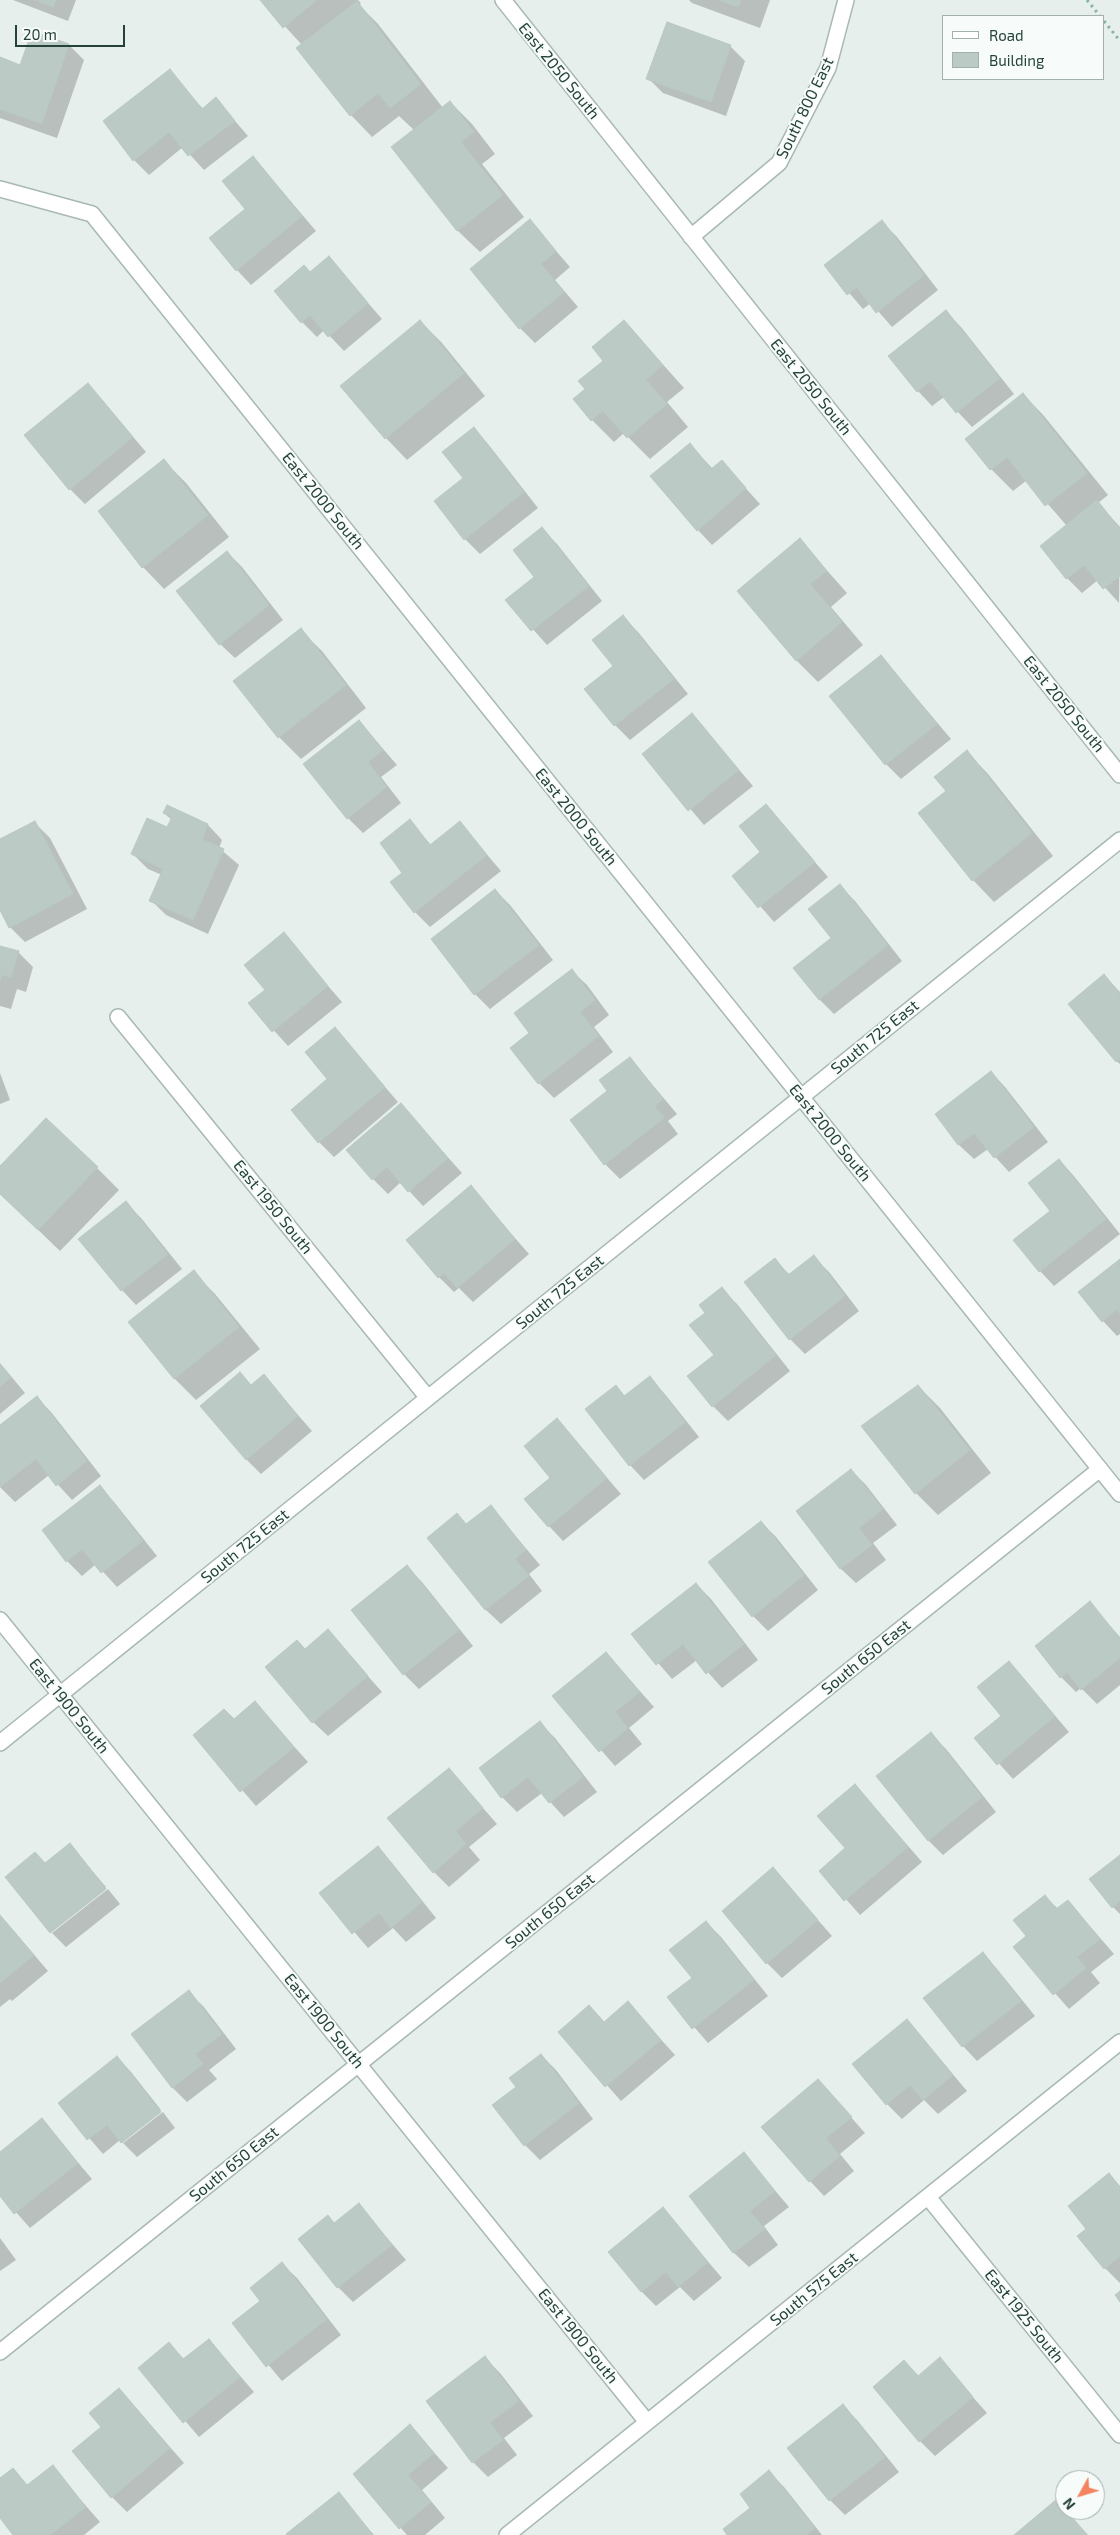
<!DOCTYPE html>
<html>
<head>
<meta charset="utf-8">
<style>
  body { margin:0 }
  #map { position:relative; width:1120px; height:2535px; overflow:hidden; background:#e6efeb; font-family:"Exo 2",sans-serif }
  canvas { display:block }
  .legend { position:absolute; left:942px; top:15px; width:162px; height:65px; box-sizing:border-box; background:#f7fbf9; border:1px solid #a3b1ad; margin:0; padding:6px 9px; list-style:none; font-size:15px; color:#24423a }
  .legend li { display:flex; align-items:center; gap:10px; height:25px }
  .legend b { width:25px; border:1px solid #a3b1ad }
  .north { position:absolute; left:1055px; top:2470px; width:50px; height:50px; box-sizing:border-box; background:#f7fbf9; border:1px solid #a3b1ad; border-radius:50%; rotate:231deg; font-size:14px; font-weight:700; line-height:20px; text-align:center; color:#24423a }
  .north::after { content:''; display:block; margin:auto; width:18px; height:22px; background:#f4845f; clip-path:polygon(50% 0,100% 100%,50% 72%,0 100%) }
  .scale { position:absolute; left:15px; top:25px; width:110px; height:22px; box-sizing:border-box; border:2px solid #24423a; border-top:0; padding-left:6px; font-size:15px; line-height:18px; white-space:nowrap; color:#24423a; -webkit-text-stroke:4px #f7fbf9; paint-order:stroke }
</style>
</head>
<body>
<div id="map">
<canvas width="1120" height="2535"></canvas>
<ul class="legend">
<li><b style="height:6px;background:#fff"></b>Road</li>
<li><b style="height:14px;background:#bbcac4"></b>Building</li>
</ul>
<div class="north">N</div>
<div class="scale">20 m</div>
</div>
<script>
const c = document.querySelector('canvas').getContext('2d');
c.lineJoin = 'round';
function paint(path, color) {
  c.fillStyle = color;
  c.fill(path, 'evenodd');
}
function poly(rows) {
  const path = new Path2D();
  for (const r of rows) {
    path.moveTo(r[0], r[1]);
    for (let i = 2; i < r.length; i += 2) path.lineTo(r[i], r[i + 1]);
  }
  return path;
}
function strokePath(path, color, width, dash) {
  c.strokeStyle = color;
  c.lineWidth = width;
  c.lineCap = dash ? 'butt' : 'round';
  c.setLineDash(dash || []);
  c.stroke(path);
}
function label(font, color, halo, rows, align = 'center') {
  c.font = font + ' "Exo 2",sans-serif';
  c.lineWidth = 4;
  c.setLineDash([]);
  c.textBaseline = 'middle';
  c.strokeStyle = halo;
  c.fillStyle = color;
  for (const [text, x, y, turn = 0] of rows) {
    c.save();
    c.translate(x, y);
    c.rotate((+turn || 0) * Math.PI / 180);
    c.textAlign = isNaN(turn) ? turn : align;
    if (halo) c.strokeText(text, 0, 0);
    c.fillText(text, 0, 0);
    c.restore();
  }
}
paint(poly([
  [13,0,76,0,68,21],
  [261,0,358,0,361,3,359,5,378,24,443,108,450,102,472,124,495,154,482,164,524,217,480,252,458,231,393,147,414,130,399,116,372,137,351,115,302,45],
  [689,0,770,0,760,28,692,3],
  [668,23,731,47,745,61,726,116,663,93,648,78],
  [33,33,69,45,84,60,57,138,0,118,0,59,21,66],
  [170,71,203,109,216,99,248,136,204,170,183,147,149,175,134,160],
  [253,157,316,231,251,285,237,270],
  [530,221,570,267,555,280,578,307,535,343,520,328],
  [882,222,897,237,938,290,892,327,871,303,863,309,826,266],
  [329,258,382,319,344,351,324,330,317,337,302,322,311,274],
  [946,312,961,327,1014,394,972,427,944,397,932,406,918,391],
  [420,321,442,343,485,396,407,460,386,438],
  [624,321,684,388,667,402,688,427,650,459,624,433,614,442,592,420,587,389,604,361],
  [88,384,146,452,85,504,70,489],
  [1023,394,1044,416,1108,495,1098,503,1120,527,1119,603,1098,580,1082,593,1067,578,1067,526,1027,480,1013,491,991,469],
  [474,429,488,444,538,508,480,554,465,539,465,478],
  [690,445,713,469,722,462,760,504,712,545,698,530],
  [164,461,186,483,229,537,164,589,143,567],
  [542,529,557,544,602,601,547,645,507,600,536,577],
  [800,540,847,593,831,607,863,645,818,682,796,660],
  [227,552,242,567,283,620,235,658,220,644],
  [623,617,638,632,688,694,630,740,615,725,615,666],
  [300,630,322,651,366,708,301,759,279,737],
  [881,656,951,739,901,779,886,764,831,696],
  [692,715,753,786,704,825,644,754],
  [359,721,397,765,381,777,401,803,363,833,348,818,305,764],
  [967,752,988,774,1053,856,994,902,973,880,947,791],
  [766,806,828,877,774,922,734,876,762,852],
  [164,813,208,825,222,840,219,848,239,865,208,934,166,915,151,900,162,875,148,869,133,854,168,829,172,820],
  [409,821,432,846,460,823,501,871,430,927,415,912,404,873],
  [35,823,50,838,87,909,25,942,10,927,0,907,0,841],
  [840,886,855,901,902,961,834,1014,819,999,833,939],
  [495,890,510,905,553,960,490,1009,475,994],
  [283,934,342,1002,288,1046,250,1004,266,990],
  [0,947,18,952,33,967,26,992,17,989,11,1009,0,1006],
  [572,971,587,985,609,1015,594,1027,613,1052,554,1098,539,1083,531,1033],
  [1104,975,1120,992,1120,1064,1116,1061],
  [335,1029,398,1102,334,1157,319,1142],
  [630,1058,677,1114,668,1121,678,1134,620,1179,605,1164,571,1121,609,1092],
  [991,1072,1005,1087,1048,1142,1009,1172,988,1149,974,1159,959,1145,936,1115],
  [0,1073,10,1100,0,1104],
  [401,1105,462,1173,423,1206,401,1182,388,1194,373,1179],
  [1059,1160,1073,1175,1120,1234,1054,1286,1040,1271],
  [0,1168,97,1168,119,1190,60,1251,0,1193],
  [470,1187,529,1254,473,1302,459,1288,454,1292,439,1277],
  [126,1203,141,1218,182,1269,136,1305,122,1290],
  [814,1257,829,1272,859,1311,805,1354,790,1339,775,1260,790,1275],
  [1120,1260,1120,1334,1117,1336,1103,1321],
  [193,1272,215,1294,260,1349,196,1400,174,1378],
  [722,1289,737,1304,790,1371,728,1421,713,1406],
  [0,1363,25,1393,0,1414],
  [240,1374,252,1386,264,1376,312,1431,261,1474,246,1459],
  [649,1378,664,1393,699,1437,644,1480,630,1465,616,1387,626,1397],
  [918,1386,940,1408,991,1473,938,1515,916,1493],
  [37,1398,51,1412,101,1476,72,1500,49,1475,15,1502,0,1487,0,1426],
  [557,1420,621,1494,563,1541,549,1526],
  [851,1470,866,1485,897,1525,873,1543,886,1560,856,1583,841,1569,797,1512],
  [99,1487,114,1502,157,1556,117,1587,96,1564,82,1576,67,1561],
  [491,1507,540,1565,529,1574,542,1591,501,1624,486,1610,428,1538,467,1525],
  [761,1522,776,1537,818,1590,768,1631,753,1616],
  [407,1567,422,1582,473,1646,419,1689,404,1674],
  [696,1584,711,1599,758,1660,722,1688,697,1660,672,1679,633,1634],
  [1090,1603,1120,1637,1120,1685,1097,1704,1081,1688,1076,1692,1061,1677],
  [328,1631,382,1692,328,1736,313,1722,305,1650],
  [606,1653,654,1707,629,1728,642,1744,615,1766,554,1696],
  [1009,1662,1069,1732,1013,1779,976,1738,1003,1716],
  [255,1703,308,1762,256,1806,194,1735,234,1720],
  [540,1723,555,1738,597,1792,564,1817,542,1793,517,1812,502,1797,480,1768],
  [931,1734,946,1749,996,1812,943,1855,928,1840],
  [449,1769,497,1824,469,1847,480,1860,449,1887,434,1872],
  [855,1785,922,1862,860,1915,821,1871,847,1848],
  [70,1845,106,1887,51,1931,46,1864],
  [378,1848,392,1863,436,1918,406,1942,393,1928,368,1948,321,1893],
  [1120,1856,1120,1914,1113,1907],
  [773,1869,832,1936,782,1978,767,1963],
  [108,1889,120,1904,66,1947,52,1933],
  [1045,1896,1058,1909,1068,1901,1114,1954,1091,1972,1100,1983,1069,2009,1014,1947,1027,1936],
  [0,1915,48,1971,12,2001,10,1999,0,2007],
  [706,1922,721,1937,768,1996,708,2043,669,1998,694,1978],
  [983,1954,997,1969,1035,2016,977,2061,963,2046],
  [188,1992,203,2006,236,2049,209,2070,217,2079,187,2102,172,2087],
  [628,2003,675,2055,621,2101,560,2032,589,2006,605,2023],
  [907,2020,967,2091,938,2114,924,2100,902,2119,887,2104],
  [541,2055,556,2070,593,2119,540,2160,525,2145],
  [117,2057,131,2072,161,2110,122,2143,120,2140,103,2154,59,2103],
  [818,2080,865,2133,840,2154,854,2171,824,2196,810,2181],
  [163,2112,175,2128,137,2157,123,2143],
  [42,2120,92,2179,30,2228,0,2194,0,2153],
  [744,2154,789,2207,764,2226,778,2245,749,2267,734,2253,690,2196],
  [1109,2175,1120,2186,1120,2283,1105,2268,1088,2229],
  [359,2205,406,2260,353,2302,338,2287,335,2224],
  [663,2209,722,2278,694,2301,680,2287,656,2306,642,2292],
  [0,2238,16,2260,0,2271],
  [282,2264,297,2278,341,2335,282,2381,234,2324,262,2301],
  [209,2340,254,2392,199,2437,140,2368,169,2344,185,2360],
  [485,2358,500,2373,533,2416,504,2438,517,2455,488,2477,473,2462,427,2402],
  [939,2359,987,2413,935,2456,920,2441,904,2362,919,2376],
  [119,2389,184,2463,127,2512,112,2497,102,2427],
  [843,2406,857,2420,899,2472,845,2515,830,2500,789,2448],
  [410,2426,448,2468,422,2490,445,2518,425,2535,407,2535,354,2474],
  [52,2467,100,2522,84,2535,15,2535,0,2516,0,2480,13,2470,28,2486],
  [769,2472,784,2487,822,2535,729,2535,752,2508],
  [338,2494,374,2535,288,2535],
  [1057,2501,1088,2535,1016,2535]
]), '#0003');
const building = poly([
  [35,0,56,0,53,7,35,0],
  [260,0,317,0,283,28,260,0],
  [719,0,741,0,738,7,719,0],
  [357,1,421,84,390,108,378,93,350,116,296,48,357,1],
  [667,22,731,45,711,102,646,79,667,22],
  [32,31,69,44,42,124,0,109,0,57,20,65,32,31],
  [170,69,202,109,216,97,235,121,188,156,169,132,133,161,103,121,170,69],
  [450,101,474,132,461,142,503,195,457,231,391,147,450,101],
  [253,156,302,216,236,271,209,238,245,209,222,181,253,156],
  [530,219,556,251,541,264,564,292,519,329,470,269,530,219],
  [882,220,924,275,876,313,857,287,847,295,824,265,882,220],
  [329,256,368,303,328,337,310,315,301,323,274,291,304,265,310,272,329,256],
  [946,310,1000,378,956,413,930,381,917,392,888,356,946,310],
  [420,320,464,373,385,439,340,386,420,320],
  [624,320,663,365,646,380,667,404,627,438,603,411,591,421,573,399,585,389,578,381,603,361,592,347,624,320],
  [88,383,133,437,69,490,24,435,88,383],
  [1023,393,1087,473,1045,506,1007,457,990,470,965,439,1023,393],
  [474,427,524,492,464,540,434,501,463,478,442,452,474,427],
  [690,443,711,469,722,460,746,488,697,531,650,476,690,443],
  [164,459,208,515,142,568,98,511,164,459],
  [1097,500,1120,529,1120,576,1103,589,1084,565,1066,579,1040,546,1097,500],
  [542,527,589,586,531,631,505,600,534,577,513,550,542,527],
  [800,538,827,571,810,584,842,622,796,661,737,591,800,538],
  [227,551,269,605,219,645,176,591,227,551],
  [623,615,674,679,614,726,584,689,613,666,592,640,623,615],
  [301,628,346,685,278,738,233,681,301,628],
  [881,655,937,724,885,765,829,696,881,655],
  [692,713,739,770,688,811,642,754,692,713],
  [359,720,383,750,368,762,387,787,347,819,303,764,359,720],
  [967,750,1032,833,972,881,918,813,946,791,934,777,967,750],
  [766,804,815,862,758,908,732,876,760,852,739,826,766,804],
  [167,805,208,824,202,839,224,849,193,920,149,901,163,869,131,854,147,818,167,827,172,817,163,813,167,805],
  [410,819,430,845,460,821,487,855,414,913,390,882,402,873,380,843,410,819],
  [35,821,73,894,9,928,0,910,0,839,35,821],
  [840,884,888,945,819,1000,793,968,831,938,808,909,840,884],
  [495,889,539,945,474,995,431,939,495,889],
  [284,932,328,986,272,1032,248,1003,265,990,244,965,284,932],
  [0,946,19,951,11,977,2,975,0,981,0,946],
  [572,969,595,1000,580,1012,599,1036,538,1084,510,1048,529,1033,514,1013,572,969],
  [1104,974,1120,994,1120,1058,1116,1062,1068,1004,1104,974],
  [335,1027,385,1087,318,1143,291,1110,327,1079,305,1052,335,1027],
  [630,1057,663,1099,655,1106,664,1118,604,1165,570,1120,607,1091,599,1080,630,1057],
  [991,1071,1034,1127,994,1158,974,1133,958,1145,935,1114,991,1071],
  [401,1103,448,1158,408,1192,387,1167,372,1180,346,1150,401,1103],
  [46,1118,98,1167,38,1230,0,1194,0,1166,46,1118],
  [1059,1159,1106,1219,1039,1272,1013,1240,1050,1211,1028,1183,1059,1159],
  [471,1185,515,1239,457,1288,444,1273,438,1278,406,1240,471,1185],
  [126,1201,168,1254,121,1291,78,1239,126,1201],
  [814,1255,845,1296,789,1340,744,1282,775,1258,788,1275,814,1255],
  [1120,1259,1120,1313,1117,1309,1102,1322,1078,1292,1120,1259],
  [194,1270,239,1327,174,1379,128,1322,194,1270],
  [722,1287,776,1355,712,1407,687,1376,714,1355,689,1325,705,1313,699,1305,722,1287],
  [0,1364,11,1377,0,1387,0,1364],
  [240,1372,251,1385,264,1374,298,1416,246,1460,200,1406,240,1372],
  [650,1376,685,1422,629,1466,585,1409,616,1385,624,1396,650,1376],
  [918,1385,970,1450,915,1494,861,1426,918,1385],
  [37,1396,87,1461,56,1486,36,1459,0,1487,0,1425,37,1396],
  [557,1418,607,1478,548,1527,524,1499,550,1478,524,1446,557,1418],
  [851,1469,883,1509,859,1528,872,1545,840,1569,796,1511,851,1469],
  [100,1485,143,1541,101,1573,82,1549,66,1562,42,1530,100,1485],
  [491,1505,526,1550,515,1559,529,1576,485,1610,427,1538,457,1513,466,1524,491,1505],
  [761,1521,804,1575,752,1617,708,1562,761,1521],
  [407,1565,459,1630,403,1675,351,1610,407,1565],
  [696,1583,744,1644,706,1674,683,1644,656,1665,631,1634,696,1583],
  [1090,1601,1120,1639,1120,1658,1081,1690,1067,1672,1060,1678,1035,1646,1090,1601],
  [328,1629,368,1676,312,1723,265,1667,297,1640,305,1649,328,1629],
  [606,1652,640,1692,615,1712,628,1728,599,1752,552,1696,606,1652],
  [1009,1661,1055,1716,997,1765,974,1738,1001,1716,977,1687,1009,1661],
  [255,1701,294,1747,240,1792,193,1735,224,1709,234,1719,255,1701],
  [540,1721,583,1777,549,1803,528,1777,501,1798,479,1768,540,1721],
  [931,1732,982,1797,928,1841,876,1776,931,1732],
  [449,1768,483,1808,456,1831,466,1844,433,1873,387,1818,449,1768],
  [855,1784,908,1847,844,1901,819,1871,845,1848,817,1816,855,1784],
  [70,1843,106,1889,50,1933,5,1877,35,1852,45,1863,70,1843],
  [378,1846,422,1902,391,1928,379,1913,352,1934,319,1893,378,1846],
  [1120,1855,1120,1901,1112,1908,1089,1879,1120,1855],
  [773,1867,818,1920,766,1964,722,1911,773,1867],
  [1045,1895,1056,1909,1068,1900,1100,1939,1077,1957,1086,1968,1053,1995,1013,1947,1026,1936,1013,1920,1045,1895],
  [0,1915,34,1955,0,1983,0,1915],
  [706,1921,754,1980,692,2029,667,1997,692,1978,669,1950,706,1921],
  [983,1952,1021,2001,962,2047,923,1998,983,1952],
  [189,1990,222,2034,195,2054,203,2064,172,2088,131,2034,189,1990],
  [628,2001,661,2040,605,2087,558,2032,589,2005,604,2022,628,2001],
  [907,2019,953,2075,923,2100,910,2085,886,2105,852,2064,907,2019],
  [541,2054,579,2103,524,2146,492,2105,516,2087,509,2078,541,2054],
  [117,2056,161,2112,121,2143,107,2125,87,2140,58,2103,117,2056],
  [818,2079,852,2117,826,2138,840,2156,809,2182,761,2127,818,2079],
  [42,2118,78,2163,14,2214,0,2196,0,2152,42,2118],
  [744,2152,775,2191,750,2211,765,2229,733,2253,689,2196,744,2152],
  [1109,2173,1120,2187,1120,2256,1104,2269,1077,2236,1086,2229,1068,2206,1109,2173],
  [359,2203,392,2245,337,2288,298,2239,328,2215,334,2223,359,2203],
  [663,2207,708,2262,678,2287,666,2272,641,2292,608,2252,663,2207],
  [282,2262,327,2319,266,2367,232,2323,260,2301,250,2288,282,2262],
  [1120,2291,1120,2302,1115,2295,1120,2291],
  [209,2339,240,2377,183,2423,138,2368,169,2342,183,2359,209,2339],
  [485,2356,519,2401,490,2422,503,2440,472,2463,426,2401,485,2356],
  [940,2357,973,2397,919,2442,873,2387,904,2360,918,2376,940,2357],
  [119,2388,170,2448,111,2498,72,2451,101,2427,89,2413,119,2388],
  [843,2404,885,2457,829,2501,787,2448,843,2404],
  [410,2424,434,2453,408,2475,431,2502,399,2529,353,2474,410,2424],
  [53,2465,86,2507,50,2535,13,2535,0,2518,0,2478,13,2468,27,2485,53,2465],
  [769,2470,815,2528,806,2535,727,2535,723,2529,750,2508,740,2494,769,2470],
  [339,2492,373,2535,287,2535,286,2534,339,2492],
  [1057,2499,1087,2535,1014,2535,1057,2499]
]);
paint(building, '#bbcac4');
strokePath(building, '#b8c9c2', 1);
const street = poly([
  [503,0,1120,775],
  [0,189,92,214,1120,1494],
  [691,237,779,163,828,68,846,0],
  [118,1017,428,1398],
  [0,1620,647,2422],
  [0,1743,1120,840],
  [928,2197,1120,2435],
  [0,2352,1100,1469],
  [507,2535,1120,2042]
]);
strokePath(street, '#a8b8b2', 18);
strokePath(poly([
  [1087,0,1100,16],
  [1104,21,1120,41]
]), '#86b3a5', 3, [2.5, 4]);
strokePath(street, '#fff', 15);
label('16px', '#24423a', '#f7fbf9', [
  ["East 2050 South",559,71,51],
  ["South 800 East",805,108,-64],
  ["East 2050 South",811,387,51],
  ["East 2000 South",323,501,51],
  ["East 2050 South",1064,704,51],
  ["East 2000 South",576,817,51],
  ["South 725 East",875,1037,-39],
  ["East 2000 South",830,1133,51],
  ["East 1950 South",273,1207,51],
  ["South 725 East",560,1292,-39],
  ["South 725 East",245,1546,-39],
  ["South 650 East",866,1657,-39],
  ["East 1900 South",69,1706,51],
  ["South 650 East",550,1911,-39],
  ["East 1900 South",324,2021,51],
  ["South 650 East",234,2164,-39],
  ["South 575 East",814,2289,-39],
  ["East 1925 South",1024,2316,51],
  ["East 1900 South",578,2336,51]
]);
</script>
</body>
</html>
